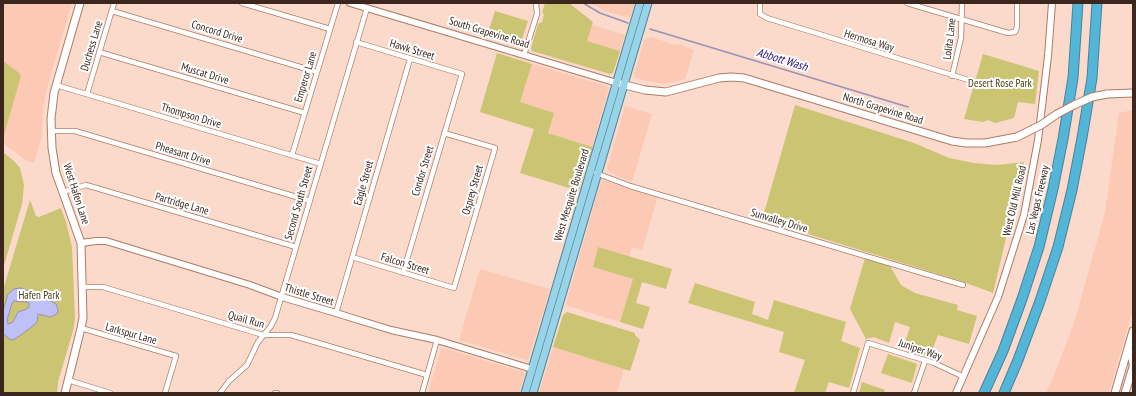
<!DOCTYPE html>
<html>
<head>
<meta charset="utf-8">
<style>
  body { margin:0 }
  #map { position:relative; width:1136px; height:396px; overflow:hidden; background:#fbd9cb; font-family:"PT Sans Narrow",sans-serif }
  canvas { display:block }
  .frame { position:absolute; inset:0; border:4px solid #3c271e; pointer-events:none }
</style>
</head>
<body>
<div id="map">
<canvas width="1136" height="396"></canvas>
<div class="frame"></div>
</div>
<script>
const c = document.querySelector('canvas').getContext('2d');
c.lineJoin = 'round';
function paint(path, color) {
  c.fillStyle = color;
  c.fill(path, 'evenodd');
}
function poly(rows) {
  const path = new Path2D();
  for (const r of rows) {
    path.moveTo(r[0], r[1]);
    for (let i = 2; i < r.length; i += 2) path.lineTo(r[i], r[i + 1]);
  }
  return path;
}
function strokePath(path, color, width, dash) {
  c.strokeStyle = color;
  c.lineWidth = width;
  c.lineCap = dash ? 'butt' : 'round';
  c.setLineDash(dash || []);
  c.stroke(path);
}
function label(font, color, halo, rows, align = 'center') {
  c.font = font + ' "PT Sans Narrow",sans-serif';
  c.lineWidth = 4;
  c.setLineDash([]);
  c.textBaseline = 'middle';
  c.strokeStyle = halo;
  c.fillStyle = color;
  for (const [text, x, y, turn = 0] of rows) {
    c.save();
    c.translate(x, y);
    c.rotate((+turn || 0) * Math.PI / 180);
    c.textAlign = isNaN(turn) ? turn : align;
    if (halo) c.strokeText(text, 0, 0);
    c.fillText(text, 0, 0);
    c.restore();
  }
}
paint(poly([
  [3,3,72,3,47,88,43,110,42,136,34,163,26,160,3,143],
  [590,3,635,3,630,18,605,11],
  [592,25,625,35,620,51,587,41],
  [651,37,675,45,679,44,694,50,685,79,673,82,663,84,642,80,635,77,634,74,644,40],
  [532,64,607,86,609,88,592,147,548,133,520,103],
  [625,106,652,114,632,182,609,172,607,168],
  [1133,110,1133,309,1109,393,1046,393,1053,378,1075,320,1105,212,1119,113],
  [603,180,658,196,642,250,632,247,629,256,598,247,593,267,633,279,620,322,568,306,566,303,601,181],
  [480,269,550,289,529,358,527,360,459,340],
  [553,347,624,369,617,393,539,393],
  [443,348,523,372,525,374,519,393,428,393,441,350]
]), '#fcc9b4');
paint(poly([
  [545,3,569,3,593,22,587,41,620,51,613,73,610,74,532,51,531,48,538,24,542,22,544,14,542,13],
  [495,11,528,21,520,45,487,36],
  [497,53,532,64,520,102,554,113,548,133,592,147,592,149,579,191,520,173,534,129,480,112],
  [983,54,1039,71,1035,104,1018,102,1014,118,995,123,988,120,983,122,964,119],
  [3,61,19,73,21,76,3,138],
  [795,105,914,143,949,158,974,163,997,165,1024,162,993,293,958,280,762,220],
  [3,152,14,161,20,168,24,185,22,204,3,269],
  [30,200,36,216,39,217,61,208,66,222,72,247,75,318,73,331,58,382,57,393,3,393,3,290],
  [598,247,672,269,666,289,642,282,636,303,650,307,643,329,620,322,633,279,593,267],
  [865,258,890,266,901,285,915,293,958,305,957,310,977,316,969,344,938,335,930,356,903,348,910,327,895,322,889,343,874,337,866,339,850,309],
  [695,283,755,302,752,314,768,320,774,300,846,322,841,341,860,348,849,388,829,382,825,393,794,393,805,360,779,352,784,332,688,303],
  [567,312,635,333,635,335,640,340,630,371,553,347,563,315],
  [888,354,917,364,912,383,881,373],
  [862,382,885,390,884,393,859,393]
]), '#cac473');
const water = poly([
  [21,288,40,295,56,304,58,310,57,314,50,317,38,314,37,322,33,326,15,339,11,340,3,334,3,311,8,294,14,289,21,288],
  [14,301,27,302,29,303,29,306,27,309,18,312,13,322,8,324,7,320,12,303,14,301]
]);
paint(water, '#c0c0f9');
strokePath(water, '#9892b7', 1);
strokePath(poly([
  [583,3,600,13,628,23],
  [650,29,908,107]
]), '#9892b7', 1.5);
const minor = poly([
  [242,3,330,29],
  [760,3,760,14,767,18,975,82],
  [907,3,1008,33,1015,32,1017,27,1017,3],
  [112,11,317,72],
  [356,42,462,74,403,273],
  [99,52,305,113],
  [524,55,537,14,536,3],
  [952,76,961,38,962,3],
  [56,85,321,164],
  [87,94,114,3],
  [51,131,75,131,310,201],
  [292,155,338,3],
  [596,173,630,186,963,285],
  [63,192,86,185,296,247],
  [352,257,454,288,495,148,444,133],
  [83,287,103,287,263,335,291,335,427,375],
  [336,313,410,59],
  [81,328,176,356,165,393],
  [68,380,110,393],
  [220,393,229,381,247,365,258,342,271,326,275,318,367,8],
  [275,393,277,393],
  [422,393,437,340],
  [853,393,868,343,934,363,964,377],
  [914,393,925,361]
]);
const tertiary = poly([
  [350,3,617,83],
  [81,243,96,241,106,241,250,285,282,297,336,313,391,330,437,340,532,369],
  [956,393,998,297,1024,215,1038,140,1048,56,1052,3]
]);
const secondary = poly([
  [617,83,645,90,666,92,719,78,731,77,744,78,952,141,966,143,985,143,1017,137],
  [1107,94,1133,93],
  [1133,352,1132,358,1133,364],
  [65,393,81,328,83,318,81,243,56,173,52,148,51,119,54,93,80,3],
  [1115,393,1133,331],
  [1125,393,1133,367]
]);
const primary = poly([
  [525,393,640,3],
  [533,393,648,3]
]);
const motorway = poly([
  [984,393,1003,351,1022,299,1039,247,1053,189,1063,139,1073,78,1078,3],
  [1004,393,1018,360,1040,301,1058,247,1072,190,1082,138,1092,78,1097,3]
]);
strokePath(minor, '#ae7b65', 6);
strokePath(tertiary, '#ae7b65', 8);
strokePath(secondary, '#ae7b65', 9);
strokePath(primary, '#4b8397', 9);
strokePath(motorway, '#4b8397', 11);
strokePath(minor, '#fff', 4.5);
strokePath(tertiary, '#fff', 6);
strokePath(secondary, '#fff', 7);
strokePath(primary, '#98d3e8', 7);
strokePath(motorway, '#53b5d8', 9);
const secondaryBridge = poly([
  [1017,137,1041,125,1057,114,1074,105,1092,97,1107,94]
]);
strokePath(secondaryBridge, '#ae7b65', 9, []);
strokePath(secondaryBridge, '#fff', 7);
label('11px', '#3c271e', '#fff', [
  ["Concord Drive",217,32,17],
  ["South Grapevine Road",489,33,17],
  ["Lolita Lane",950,39,-83],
  ["Hermosa Way",869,41,17],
  ["Duchess Lane",92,46,-73],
  ["Hawk Street",412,50,17],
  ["Muscat Drive",205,74,17],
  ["Emperor Lane",306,77,-73],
  ["North Grapevine Road",883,109,17],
  ["Thompson Drive",191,116,17],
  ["Pheasant Drive",183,154,17],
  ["Condor Street",423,171,-73],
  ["Eagle Street",364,183,-74],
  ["Osprey Street",473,190,-74],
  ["West Hafen Lane",76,194,72],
  ["West Mesquite Boulevard",572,195,-73],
  ["Las Vegas Freeway",1038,200,-77],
  ["West Old Mill Road",1015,201,-77],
  ["Second South Street",299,203,-74],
  ["Partridge Lane",182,204,16],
  ["Sunvalley Drive",779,221,17],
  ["Falcon Street",405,264,17],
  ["Thistle Street",309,295,17],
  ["Quail Run",246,320,16],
  ["Larkspur Lane",131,334,16],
  ["Juniper Way",920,350,19]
]);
label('11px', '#474315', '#fff', [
  ["Desert Rose Park",1000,84],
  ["Hafen Park",39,296]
]);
label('italic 12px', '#2d0d7a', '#fff', [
  ["Abbott Wash",782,60,17]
]);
</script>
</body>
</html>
